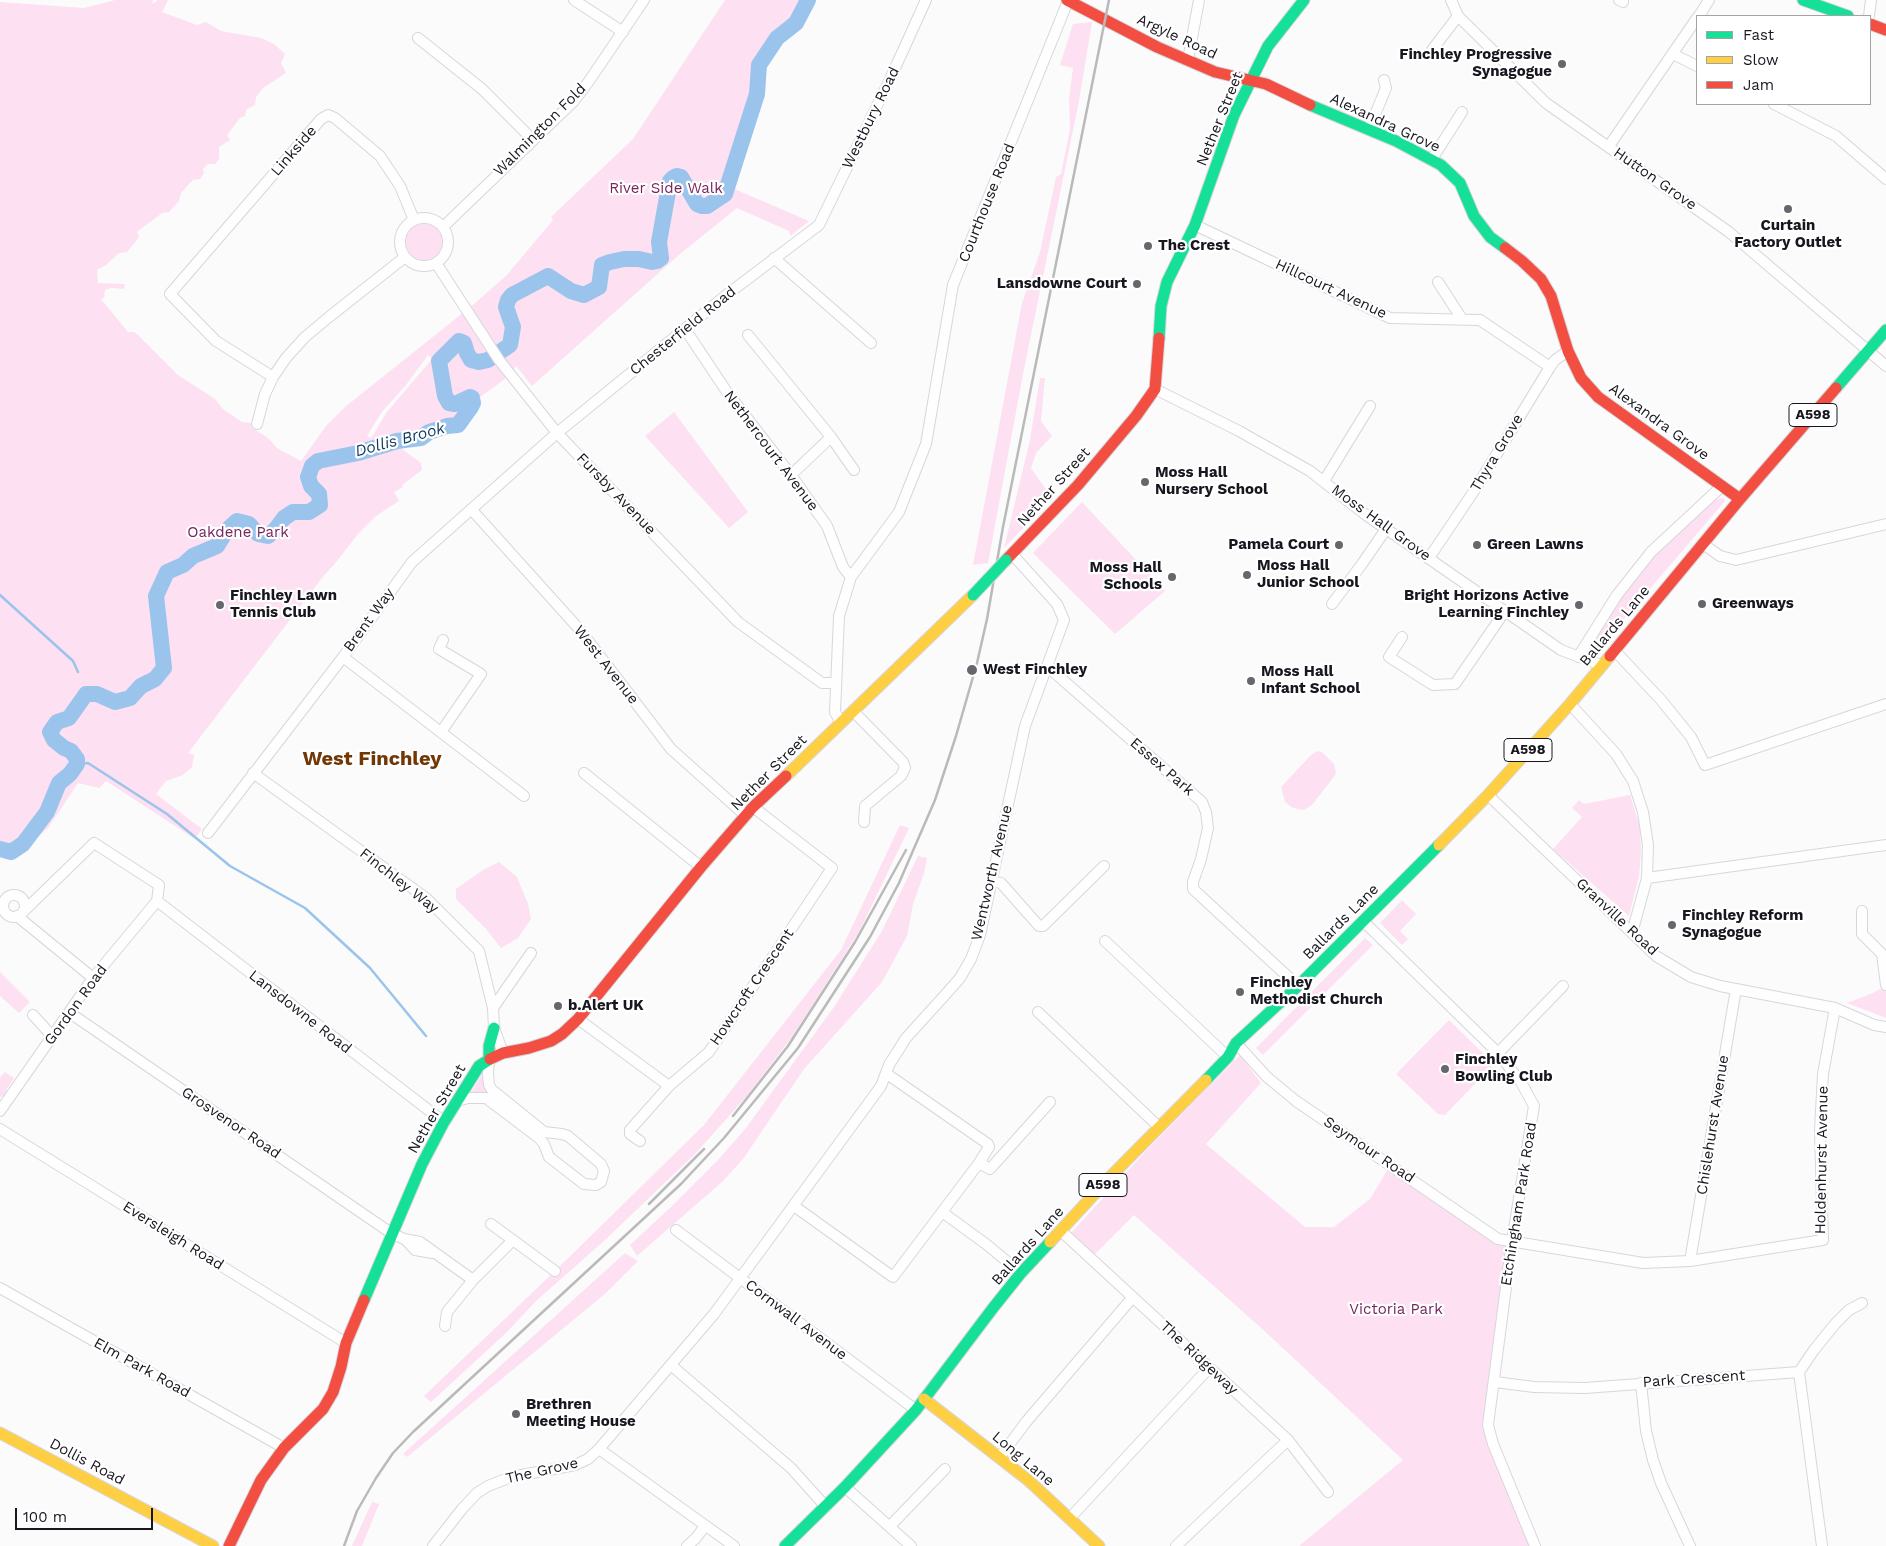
<!DOCTYPE html>
<html>
<head>
<meta charset="utf-8">
<style>
  body { margin:0 }
  #map { position:relative; width:1886px; height:1546px; overflow:hidden; background:#fbfbfb; font-family:"Work Sans",sans-serif }
  canvas { display:block }
  .legend { position:absolute; left:1696px; top:15px; width:175px; height:90px; box-sizing:border-box; background:#fff; border:1px solid #a3a2a5; margin:0; padding:6px 9px; list-style:none; font-size:15px; color:#18161f }
  .legend li { display:flex; align-items:center; gap:10px; height:25px }
  .legend b { width:25px; border:1px solid #a3a2a5 }
  .scale { position:absolute; left:15px; top:1508px; width:138px; height:22px; box-sizing:border-box; border:2px solid #18161f; border-top:0; padding-left:6px; font-size:15px; line-height:18px; white-space:nowrap; color:#18161f; -webkit-text-stroke:4px #fff; paint-order:stroke }
</style>
</head>
<body>
<div id="map">
<canvas width="1886" height="1546"></canvas>
<ul class="legend">
<li><b style="height:6px;background:#16e098"></b>Fast</li>
<li><b style="height:6px;background:#ffcf43"></b>Slow</li>
<li><b style="height:6px;background:#f24e42"></b>Jam</li>
</ul>
<div class="scale">100 m</div>
</div>
<script>
const c = document.querySelector('canvas').getContext('2d');
c.lineJoin = 'round';
function paint(path, color) {
  c.fillStyle = color;
  c.fill(path, 'evenodd');
}
function poly(rows) {
  const path = new Path2D();
  for (const r of rows) {
    if (r.length === 3) {
      path.moveTo(r[0] + r[2], r[1]);
      path.arc(r[0], r[1], r[2], 0, 2 * Math.PI);
      continue;
    }
    path.moveTo(r[0], r[1]);
    for (let i = 2; i < r.length; i += 2) path.lineTo(r[i], r[i + 1]);
  }
  return path;
}
function strokePath(path, color, width, dash) {
  c.strokeStyle = color;
  c.lineWidth = width;
  c.lineCap = dash ? 'butt' : 'round';
  c.setLineDash(dash || []);
  c.stroke(path);
}
function label(font, color, halo, rows, align = 'center') {
  c.font = font + ' "Work Sans",sans-serif';
  c.lineWidth = 4.5;
  c.setLineDash([]);
  c.textBaseline = 'middle';
  c.strokeStyle = halo;
  c.fillStyle = color;
  for (const [text, x, y, turn = 0] of rows) {
    c.save();
    c.translate(x, y);
    c.rotate((+turn || 0) * Math.PI / 180);
    c.textAlign = isNaN(turn) ? turn : align;
    if (halo) c.strokeText(text, 0, 0);
    c.fillText(text, 0, 0);
    c.restore();
  }
}
paint(poly([
  [115,0,153,0,152,4,158,0,168,0,162,12,197,25,206,22,221,31,261,38,274,44,285,54,281,63,286,73,263,88,256,97,255,105,246,110,245,116,240,118,227,135,230,140,219,147,219,159,215,164,208,164,203,169,204,173,200,179,193,180,189,184,181,193,179,201,169,212,162,213,137,232,139,237,127,252,119,253,106,265,97,270,98,283,125,284,124,289,111,288,105,290,104,298,101,299,128,332,134,332,139,336,178,375,215,399,223,409,242,422,251,423,251,427,268,438,277,448,301,461,326,426,345,407,474,304,506,276,553,220,551,217,633,139,725,0,814,0,799,27,786,34,763,67,760,99,750,123,732,188,809,221,790,236,789,231,737,208,680,254,532,386,516,366,512,371,498,367,506,378,475,401,475,407,469,413,463,426,449,427,432,435,430,433,422,440,403,442,400,445,401,448,421,463,422,470,402,485,403,487,394,492,399,501,376,516,358,534,337,561,322,578,188,753,194,755,192,767,183,775,166,781,156,794,202,829,195,839,106,781,99,788,78,783,48,828,15,858,0,853,0,2,84,8],
  [428,355,432,359,387,412,371,438,367,436,381,413,406,385],
  [1092,22,1079,101,1023,374,988,563,973,565,1022,303,1040,252,1056,177,1061,174,1070,129,1069,100,1073,68,1060,65,1073,24],
  [424,242,18],
  [1040,378,1045,378,1041,421,1052,436,1036,453,1031,468,1052,498,1004,548,1030,440],
  [674,412,748,512,729,528,645,436],
  [1723,498,1725,501,1595,653,1589,652,1602,625,1632,580,1660,550,1714,500],
  [1082,502,1165,591,1115,634,1033,553],
  [1317,751,1322,752,1334,764,1336,774,1312,805,1304,810,1293,808,1285,802,1281,787,1311,755],
  [1630,795,1640,827,1641,853,1639,876,1629,916,1553,849,1582,817,1572,808,1579,800,1584,804],
  [900,825,909,828,859,932,792,1037,747,1096,695,1154,605,1240,536,1301,507,1332,431,1402,424,1396,555,1271,704,1125,841,950],
  [918,856,927,858,924,873,913,904,907,936,882,982,804,1069,743,1159,722,1182,637,1256,630,1245,672,1206,718,1160,746,1128,834,1007,882,931],
  [499,862,517,877,528,904,531,919,518,938,501,948,486,929,456,899,456,889,483,870],
  [1402,900,1416,914,1400,931,1408,939,1402,945,1380,923],
  [1365,938,1373,945,1263,1055,1256,1048],
  [0,972,30,1002,19,1013,0,996],
  [1880,989,1886,991,1886,1018,1847,1003,1873,993],
  [1449,1020,1494,1064,1445,1115,1438,1114,1396,1074],
  [1240,1055,1261,1083,1206,1144,1305,1227,1334,1227,1370,1199,1391,1164,1499,1239,1511,1241,1495,1380,1493,1444,1535,1546,1299,1546,1403,1460,1259,1326,1134,1215,1095,1254,1092,1254,1070,1234,1145,1152],
  [5,1072,14,1078,6,1090,10,1093,7,1097,2,1096,0,1098,0,1077],
  [482,1074,483,1074,489,1093,489,1095,471,1093],
  [625,1253,638,1261,606,1293,407,1457,403,1454],
  [372,1502,379,1504,362,1546,352,1546]
]), '#fde0f1');
strokePath(poly([
  [0,595,73,661,78,672],
  [77,764,88,763,167,814,230,866,305,908,370,968,426,1036]
]), '#9bc4ec', 2.5);
strokePath(poly([
  [0,849,11,852,23,844,47,812,59,783,70,774,77,764,77,759,71,751,64,748,54,740,50,732,57,722,69,718,86,694,97,694,115,702,130,698,141,686,155,679,164,668,156,596,167,572,183,565,193,556,217,546,227,530,237,521,249,524,258,534,268,536,275,530,284,518,293,512,309,512,320,505,319,494,311,486,308,477,312,466,318,461,358,453,397,441,421,438,429,432,447,426,458,425,471,407,473,403,472,398,470,397,455,404,449,403,445,396,439,361,459,341,464,343,467,353,471,360,479,362,488,360,510,345,513,327,506,307,508,300,512,295,548,276,571,291,584,295,599,287,602,265,610,262,624,259,639,259,652,262,657,261,661,258,659,242,670,181,673,178,677,176,681,177,697,204,702,206,707,206,725,194,757,94,759,65,777,38,796,23,808,0]
]), '#9bc4ec', 16);
const street = poly([
  [574,0,623,32],
  [1451,0,1458,16,1546,103,1729,232,1886,366],
  [1619,0,1623,2],
  [1699,16,1709,0],
  [1869,16,1871,0],
  [418,38,482,89,533,140],
  [1432,50,1458,16],
  [1673,54,1697,66],
  [1188,60,1199,0],
  [1774,104,1836,136,1886,179],
  [1369,129,1386,88,1384,80],
  [1609,146,1697,18],
  [1432,159,1462,112],
  [424,242,24],
  [1195,225,1390,318,1480,320,1550,367],
  [443,227,574,101,589,81,644,0],
  [774,258,871,343],
  [436,263,499,360,557,433,738,622,822,683,836,683],
  [1438,282,1462,319],
  [685,329,727,392,791,475,827,526,843,567,851,577],
  [748,335,831,437,854,470],
  [273,377,216,341,170,294,321,119,328,115,335,118,380,156,400,186,414,220],
  [1155,389,1239,431,1310,471,1366,515,1561,650,1601,665],
  [257,424,265,394,273,377,286,358,305,337,329,317,405,257],
  [791,475,831,437],
  [1324,481,1370,406],
  [471,509,580,630,671,749,745,815],
  [1703,544,1720,556,1736,560,1886,524],
  [1429,558,1476,488,1550,367,1555,360,1568,351],
  [1332,604,1362,564,1386,529],
  [1402,637,1389,657,1433,685,1455,684,1505,611],
  [1614,650,1661,700,1691,737,1705,765,1886,704],
  [343,657,524,796],
  [1578,657,1617,595,1651,552,1722,486],
  [1048,667,1202,802,1206,812,1208,828,1201,859,1193,882,1193,889,1298,986],
  [1570,704,1616,754,1633,781,1643,812,1648,845,1647,878,1632,933],
  [854,712,903,762,905,768,901,776,865,806,864,822],
  [841,723,835,712,839,616,851,577,899,512,926,444,953,285,1068,1],
  [441,732,481,674,439,649,443,640],
  [253,773,426,898,479,951,493,1008,494,1028,503,1053],
  [584,773,701,867],
  [1488,795,1656,956,1691,977,1720,986,1835,1008,1874,1025,1886,1027],
  [208,833,343,657,412,562,557,433,729,293,819,225,891,77,926,0],
  [1647,878,1886,845],
  [992,881,1001,883,1039,926,1043,926,1104,866],
  [14,906,11],
  [157,901,444,1122],
  [25,910,94,843,159,885,157,901],
  [1862,911,1862,934,1882,954,1886,985],
  [17,916,93,978],
  [1363,921,1498,1053,1521,1082,1534,1106,1512,1241,1488,1425,1493,1444,1535,1546],
  [1105,941,1228,1057],
  [493,1008,531,953],
  [1038,1012,1159,1127],
  [70,1013,391,1233,404,1239,420,1242,473,1280,513,1240],
  [33,1015,53,1037],
  [578,1019,669,1086,709,1052,832,868,753,807],
  [1236,1043,1267,1077,1296,1101,1498,1239,1643,1263,1690,1261,1823,1240,1820,1130,1823,1074,1835,1008],
  [1498,1053,1563,986],
  [457,1101,468,1098,486,1098,539,1138,544,1144,549,1157,584,1184,596,1185,601,1182,604,1171,601,1164,568,1136,562,1134,544,1132,492,1090,489,1085,488,1074,489,1059],
  [0,1111,93,978,157,901],
  [0,1129,346,1343],
  [640,1141,630,1134,630,1130,669,1086],
  [979,1163,990,1169,1050,1102],
  [794,1206,893,1277,979,1163,989,1147,988,1144,887,1074],
  [942,1212,986,1244,1021,1273],
  [491,1224,555,1271],
  [676,1230,916,1410],
  [1061,1231,1288,1440,1328,1492],
  [405,1239,415,1250,433,1253],
  [1690,1261,1736,989],
  [0,1288,284,1448],
  [445,1326,447,1312,473,1280],
  [672,1366,791,1468,826,1507],
  [1799,1372,1822,1546],
  [1495,1382,1534,1387,1585,1388,1799,1372,1814,1350,1835,1324,1849,1310,1862,1303],
  [1641,1383,1646,1431,1653,1460,1661,1483,1690,1546],
  [599,1449,714,1314,881,1086,889,1065,906,1038,945,995,960,978,971,959,980,935,1025,726,1064,620,1057,604,1012,554],
  [1000,1457,1026,1422,1133,1297],
  [845,1487,911,1546],
  [1070,1518,1209,1368],
  [890,1526,945,1469],
  [433,1546,462,1509,477,1493,488,1486,511,1477,575,1465,588,1459,599,1449,734,1546],
  [687,1546,696,1538,705,1526],
  [1176,1546,1288,1440]
]);
const fast = poly([
  [1803,0,1848,16],
  [1310,105,1396,141,1441,165,1460,183,1474,216,1490,237,1505,248],
  [1159,338,1161,306,1167,282,1195,225,1234,115,1268,46,1304,0],
  [1836,388,1886,330],
  [489,1059,489,1046,494,1028],
  [1206,1080,1228,1057,1236,1043,1298,986,1439,845],
  [364,1300,422,1164,444,1122,479,1066,490,1059],
  [785,1546,845,1487,916,1410,993,1308,1021,1273,1050,1242]
]);
const slow = poly([
  [786,776,973,595],
  [1439,845,1488,795,1570,704,1610,656],
  [1050,1242,1111,1176,1206,1080],
  [924,1399,1028,1480,1099,1546],
  [0,1433,213,1546]
]);
const jam = poly([
  [1067,0,1157,47,1215,72,1266,84,1310,105],
  [1870,24,1886,30],
  [1505,248,1522,261,1541,279,1551,296,1568,351,1581,378,1598,397,1740,499],
  [1006,560,1078,485,1136,416,1155,389,1159,338],
  [1610,656,1740,499,1836,388],
  [490,1059,503,1053,529,1048,551,1041,562,1034,578,1019,701,867,753,807,786,776],
  [229,1546,261,1480,284,1448,323,1409,333,1392,341,1367,346,1343,364,1300]
]);
strokePath(street, '#d7d6dc', 12);
strokePath(fast, '#d7d6dc', 13);
strokePath(slow, '#d7d6dc', 13);
strokePath(jam, '#d7d6dc', 13);
strokePath(street, '#fefefe', 10);
strokePath(fast, '#16e098', 11);
strokePath(slow, '#ffcf43', 11);
strokePath(jam, '#f24e42', 11);
strokePath(poly([
  [733,1116,788,1046,855,942,906,850],
  [649,1204,704,1149],
  [344,1546,357,1511,376,1478,393,1453,413,1432,681,1184,724,1138,798,1048,870,937,899,883,935,800,956,736,977,663,987,619,1003,527,1109,0]
]), '#bababa', 2.5);
const fastBridge = poly([
  [973,595,1006,560]
]);
strokePath(fastBridge, '#d7d6dc', 13, []);
strokePath(fastBridge, '#16e098', 11);
for (const [x, y, r, color] of [
  [1562,64,5,"#67666c"],
  [1788,209,5,"#67666c"],
  [1148,246,5,"#67666c"],
  [1137,284,5,"#67666c"],
  [1145,482,5,"#67666c"],
  [1339,545,5,"#67666c"],
  [1477,545,5,"#67666c"],
  [1247,575,5,"#67666c"],
  [1172,577,5,"#67666c"],
  [1702,604,5,"#67666c"],
  [220,605,5,"#67666c"],
  [1579,605,5,"#67666c"],
  [972,670,6,"#67666c"],
  [1251,681,5,"#67666c"],
  [1672,925,5,"#67666c"],
  [1240,992,5,"#67666c"],
  [558,1006,5,"#67666c"],
  [1445,1069,5,"#67666c"],
  [516,1414,5,"#67666c"]
]) {
  const dot = new Path2D();
  dot.arc(x, y, r, 0, 2 * Math.PI);
  c.fillStyle = color;
  c.fill(dot);
  strokePath(dot, '#fff', 2);
}
for (const [x, y, w] of [
  [1813,415,48],
  [1528,750,48],
  [1103,1185,48]
]) {
  const box = new Path2D();
  box.roundRect(x - w / 2, y - 11.5, w, 23, 4);
  c.fillStyle = '#fff';
  c.fill(box);
  strokePath(box, '#18161f', 1);
}
label('bold 14px', '#18161f', null, [
  ["A598",1813,415],
  ["A598",1528,750],
  ["A598",1103,1185]
]);
label('15px', '#18161f', '#fff', [
  ["Argyle Road",1177,37,25],
  ["Westbury Road",871,118,-64],
  ["Nether Street",1220,119,-68],
  ["Alexandra Grove",1385,123,25],
  ["Walmington Fold",540,130,-45],
  ["Linkside",294,151,-49],
  ["Hutton Grove",1655,179,35],
  ["Courthouse Road",987,203,-68],
  ["Hillcourt Avenue",1331,289,25],
  ["Chesterfield Road",683,331,-39],
  ["Alexandra Grove",1659,422,36],
  ["Nethercourt Avenue",771,451,53],
  ["Thyra Grove",1497,453,-59],
  ["Nether Street",1054,487,-48],
  ["Fursby Avenue",616,494,46],
  ["Moss Hall Grove",1381,523,36],
  ["Brent Way",369,620,-54],
  ["Ballards Lane",1615,626,-50],
  ["West Avenue",606,665,52],
  ["Essex Park",1162,767,41],
  ["Nether Street",769,773,-45],
  ["Wentworth Avenue",992,873,-77],
  ["Finchley Way",399,881,38],
  ["Granville Road",1617,917,43],
  ["Ballards Lane",1341,922,-45],
  ["Howcroft Crescent",752,987,-56],
  ["Gordon Road",76,1005,-54],
  ["Lansdowne Road",300,1012,38],
  ["Nether Street",437,1109,-60],
  ["Grosvenor Road",231,1123,34],
  ["Chislehurst Avenue",1713,1125,-81],
  ["Seymour Road",1369,1150,34],
  ["Holdenhurst Avenue",1822,1160,-89],
  ["Etchingham Park Road",1519,1204,-81],
  ["Eversleigh Road",173,1236,32],
  ["Ballards Lane",1028,1246,-48],
  ["Cornwall Avenue",796,1320,37],
  ["The Ridgeway",1199,1358,43],
  ["Elm Park Road",142,1368,29],
  ["Park Crescent",1694,1379,-4],
  ["Long Lane",1023,1459,40],
  ["Dollis Road",87,1462,28],
  ["The Grove",542,1471,-13]
]);
label('bold 15px', '#18161f', '#fff', [
  ["Finchley Progressive",1552,55,"right"],
  ["Synagogue",1552,72,"right"],
  ["Curtain",1788,226,"center"],
  ["Factory Outlet",1788,243,"center"],
  ["The Crest",1158,246],
  ["Lansdowne Court",1127,284,"right"],
  ["Moss Hall",1155,473],
  ["Nursery School",1155,490],
  ["Pamela Court",1329,545,"right"],
  ["Green Lawns",1487,545],
  ["Moss Hall",1257,566],
  ["Junior School",1257,583],
  ["Moss Hall",1162,568,"right"],
  ["Schools",1162,585,"right"],
  ["Finchley Lawn",230,596],
  ["Tennis Club",230,613],
  ["Bright Horizons Active",1569,596,"right"],
  ["Learning Finchley",1569,613,"right"],
  ["Greenways",1712,604],
  ["West Finchley",983,670],
  ["Moss Hall",1261,672],
  ["Infant School",1261,689],
  ["Finchley Reform",1682,916],
  ["Synagogue",1682,933],
  ["Finchley",1250,983],
  ["Methodist Church",1250,1000],
  ["b.Alert UK",568,1006],
  ["Finchley",1455,1060],
  ["Bowling Club",1455,1077],
  ["Brethren",526,1405],
  ["Meeting House",526,1422]
], 'left');
label('15px', '#77245d', '#fff', [
  ["River Side Walk",666,189],
  ["Oakdene Park",238,533],
  ["Victoria Park",1396,1310]
]);
label('italic 16px', '#0e3a5f', '#fff', [
  ["Dollis Brook",400,440,-15]
]);
label('bold 20px', '#713704', '#fff', [
  ["West Finchley",372,759]
]);
</script>
</body>
</html>
